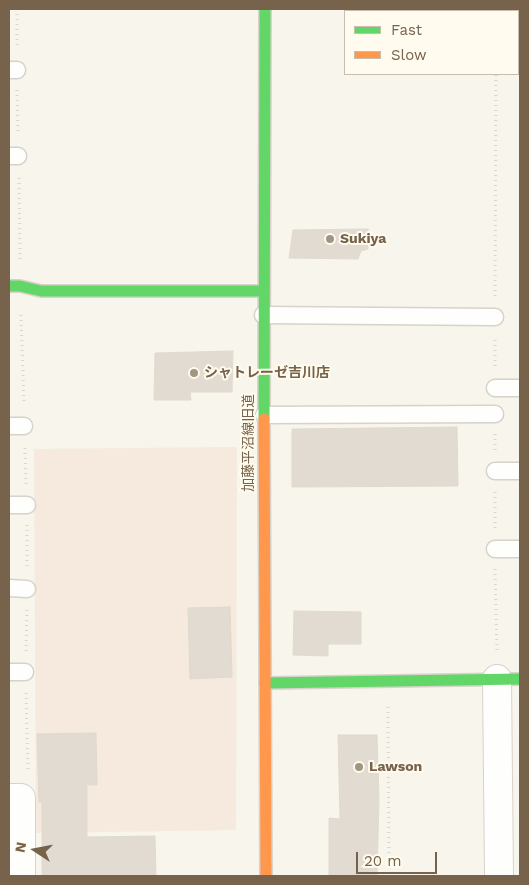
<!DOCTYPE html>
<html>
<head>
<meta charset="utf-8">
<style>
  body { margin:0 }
  #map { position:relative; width:529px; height:885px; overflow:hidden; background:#f7f5ec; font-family:"Work Sans",sans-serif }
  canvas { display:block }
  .frame { position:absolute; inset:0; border:10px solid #77624b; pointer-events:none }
  .legend { position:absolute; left:344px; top:10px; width:175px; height:65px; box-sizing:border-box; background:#fffbee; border:1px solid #c9bead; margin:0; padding:6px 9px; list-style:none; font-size:15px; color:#77624b }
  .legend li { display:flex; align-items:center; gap:10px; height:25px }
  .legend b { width:25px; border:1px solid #c9bead }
  .north { position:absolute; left:10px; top:825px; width:50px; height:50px; -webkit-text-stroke:4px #fffbee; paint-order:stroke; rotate:281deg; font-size:14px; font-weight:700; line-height:20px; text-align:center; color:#77624b }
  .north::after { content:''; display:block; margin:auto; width:18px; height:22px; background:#77624b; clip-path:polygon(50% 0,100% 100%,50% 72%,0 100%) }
  .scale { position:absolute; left:356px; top:852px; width:81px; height:22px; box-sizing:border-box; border:2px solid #77624b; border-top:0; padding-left:6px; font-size:15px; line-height:18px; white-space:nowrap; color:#77624b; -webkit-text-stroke:4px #fffbee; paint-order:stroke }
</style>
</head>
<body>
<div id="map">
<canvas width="529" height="885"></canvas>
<div class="frame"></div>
<ul class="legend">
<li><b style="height:6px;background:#63d668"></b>Fast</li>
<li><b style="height:6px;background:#ff974d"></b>Slow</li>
</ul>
<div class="north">N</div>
<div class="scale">20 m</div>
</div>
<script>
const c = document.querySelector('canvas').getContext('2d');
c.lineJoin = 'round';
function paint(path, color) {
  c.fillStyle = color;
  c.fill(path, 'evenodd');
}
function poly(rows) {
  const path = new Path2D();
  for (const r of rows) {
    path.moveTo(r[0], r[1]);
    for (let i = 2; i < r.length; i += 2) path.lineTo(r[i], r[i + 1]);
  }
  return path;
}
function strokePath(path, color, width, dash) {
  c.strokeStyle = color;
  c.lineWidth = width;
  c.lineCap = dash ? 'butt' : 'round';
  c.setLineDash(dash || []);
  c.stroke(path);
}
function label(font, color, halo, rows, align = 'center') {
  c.font = font + ' "Work Sans","Noto Sans JP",sans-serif';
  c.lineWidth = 4;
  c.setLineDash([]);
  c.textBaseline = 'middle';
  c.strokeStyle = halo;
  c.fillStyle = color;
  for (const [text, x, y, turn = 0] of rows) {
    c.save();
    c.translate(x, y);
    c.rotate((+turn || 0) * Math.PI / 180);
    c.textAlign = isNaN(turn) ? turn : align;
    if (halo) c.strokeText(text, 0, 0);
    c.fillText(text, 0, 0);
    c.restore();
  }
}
paint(poly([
  [237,447,236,830,36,833,34,449]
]), '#f5eadd');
const building = poly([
  [368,229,368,249,361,251,358,259,289,258,293,230,368,229],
  [233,351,232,392,190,392,191,400,154,400,155,353,233,351],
  [457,427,458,486,292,487,292,429,457,427],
  [230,607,232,677,190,679,188,608,230,607],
  [294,611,361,612,361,644,328,644,328,656,293,655,294,611],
  [96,733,97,785,87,785,87,837,155,836,156,876,42,876,42,802,39,802,37,734,96,733],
  [338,735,377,735,379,799,377,876,329,876,329,818,340,819,338,735]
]);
paint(building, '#e2dbd1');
strokePath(building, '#e0dace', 1);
const lane = poly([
  [9,70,17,70],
  [9,156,18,156],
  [263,315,495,317],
  [495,388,520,388],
  [264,415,495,414],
  [9,426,24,426],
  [495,471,520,471],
  [9,505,27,505],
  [495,549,520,549],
  [9,588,27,589],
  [9,672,25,672]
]);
const street = poly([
  [497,679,499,876],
  [9,798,21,798,21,876]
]);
const fast = poly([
  [9,286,20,286,41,291,263,291],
  [264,419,265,9],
  [265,683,520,679]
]);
const slow = poly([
  [264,419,266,876]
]);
strokePath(lane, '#d7d2ca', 19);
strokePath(street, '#d7d2ca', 30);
strokePath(fast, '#d8d2ca', 14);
strokePath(slow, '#d8d2ca', 14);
strokePath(poly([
  [17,9,17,49],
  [496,11,496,9],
  [17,90,18,134],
  [19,178,20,259],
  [495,296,496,74],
  [21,315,24,404],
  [495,366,495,339],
  [495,434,495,451],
  [25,448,26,484],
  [27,525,27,569],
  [495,528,495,492],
  [495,569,497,653],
  [26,651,27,610],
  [26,693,28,771],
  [388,707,389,876]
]), '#dad5cf', 3, [1, 4]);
strokePath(lane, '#fefefc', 16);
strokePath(street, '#fefefc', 28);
strokePath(fast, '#63d668', 11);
strokePath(slow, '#ff974d', 11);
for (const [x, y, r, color] of [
  [330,239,5,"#a49583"],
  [194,373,5,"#a49583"],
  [359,767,5,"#a49583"]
]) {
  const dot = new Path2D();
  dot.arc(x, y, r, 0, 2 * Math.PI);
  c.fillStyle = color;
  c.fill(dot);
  strokePath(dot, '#fffbee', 2);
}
label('bold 14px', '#77624b', '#fffbee', [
  ["Sukiya",340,239],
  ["シャトレーゼ吉川店",204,373],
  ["Lawson",369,767]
], 'left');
label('14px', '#77624b', '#fffbee', [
  ["加藤平沼線旧道",249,443,-90]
]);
</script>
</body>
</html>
